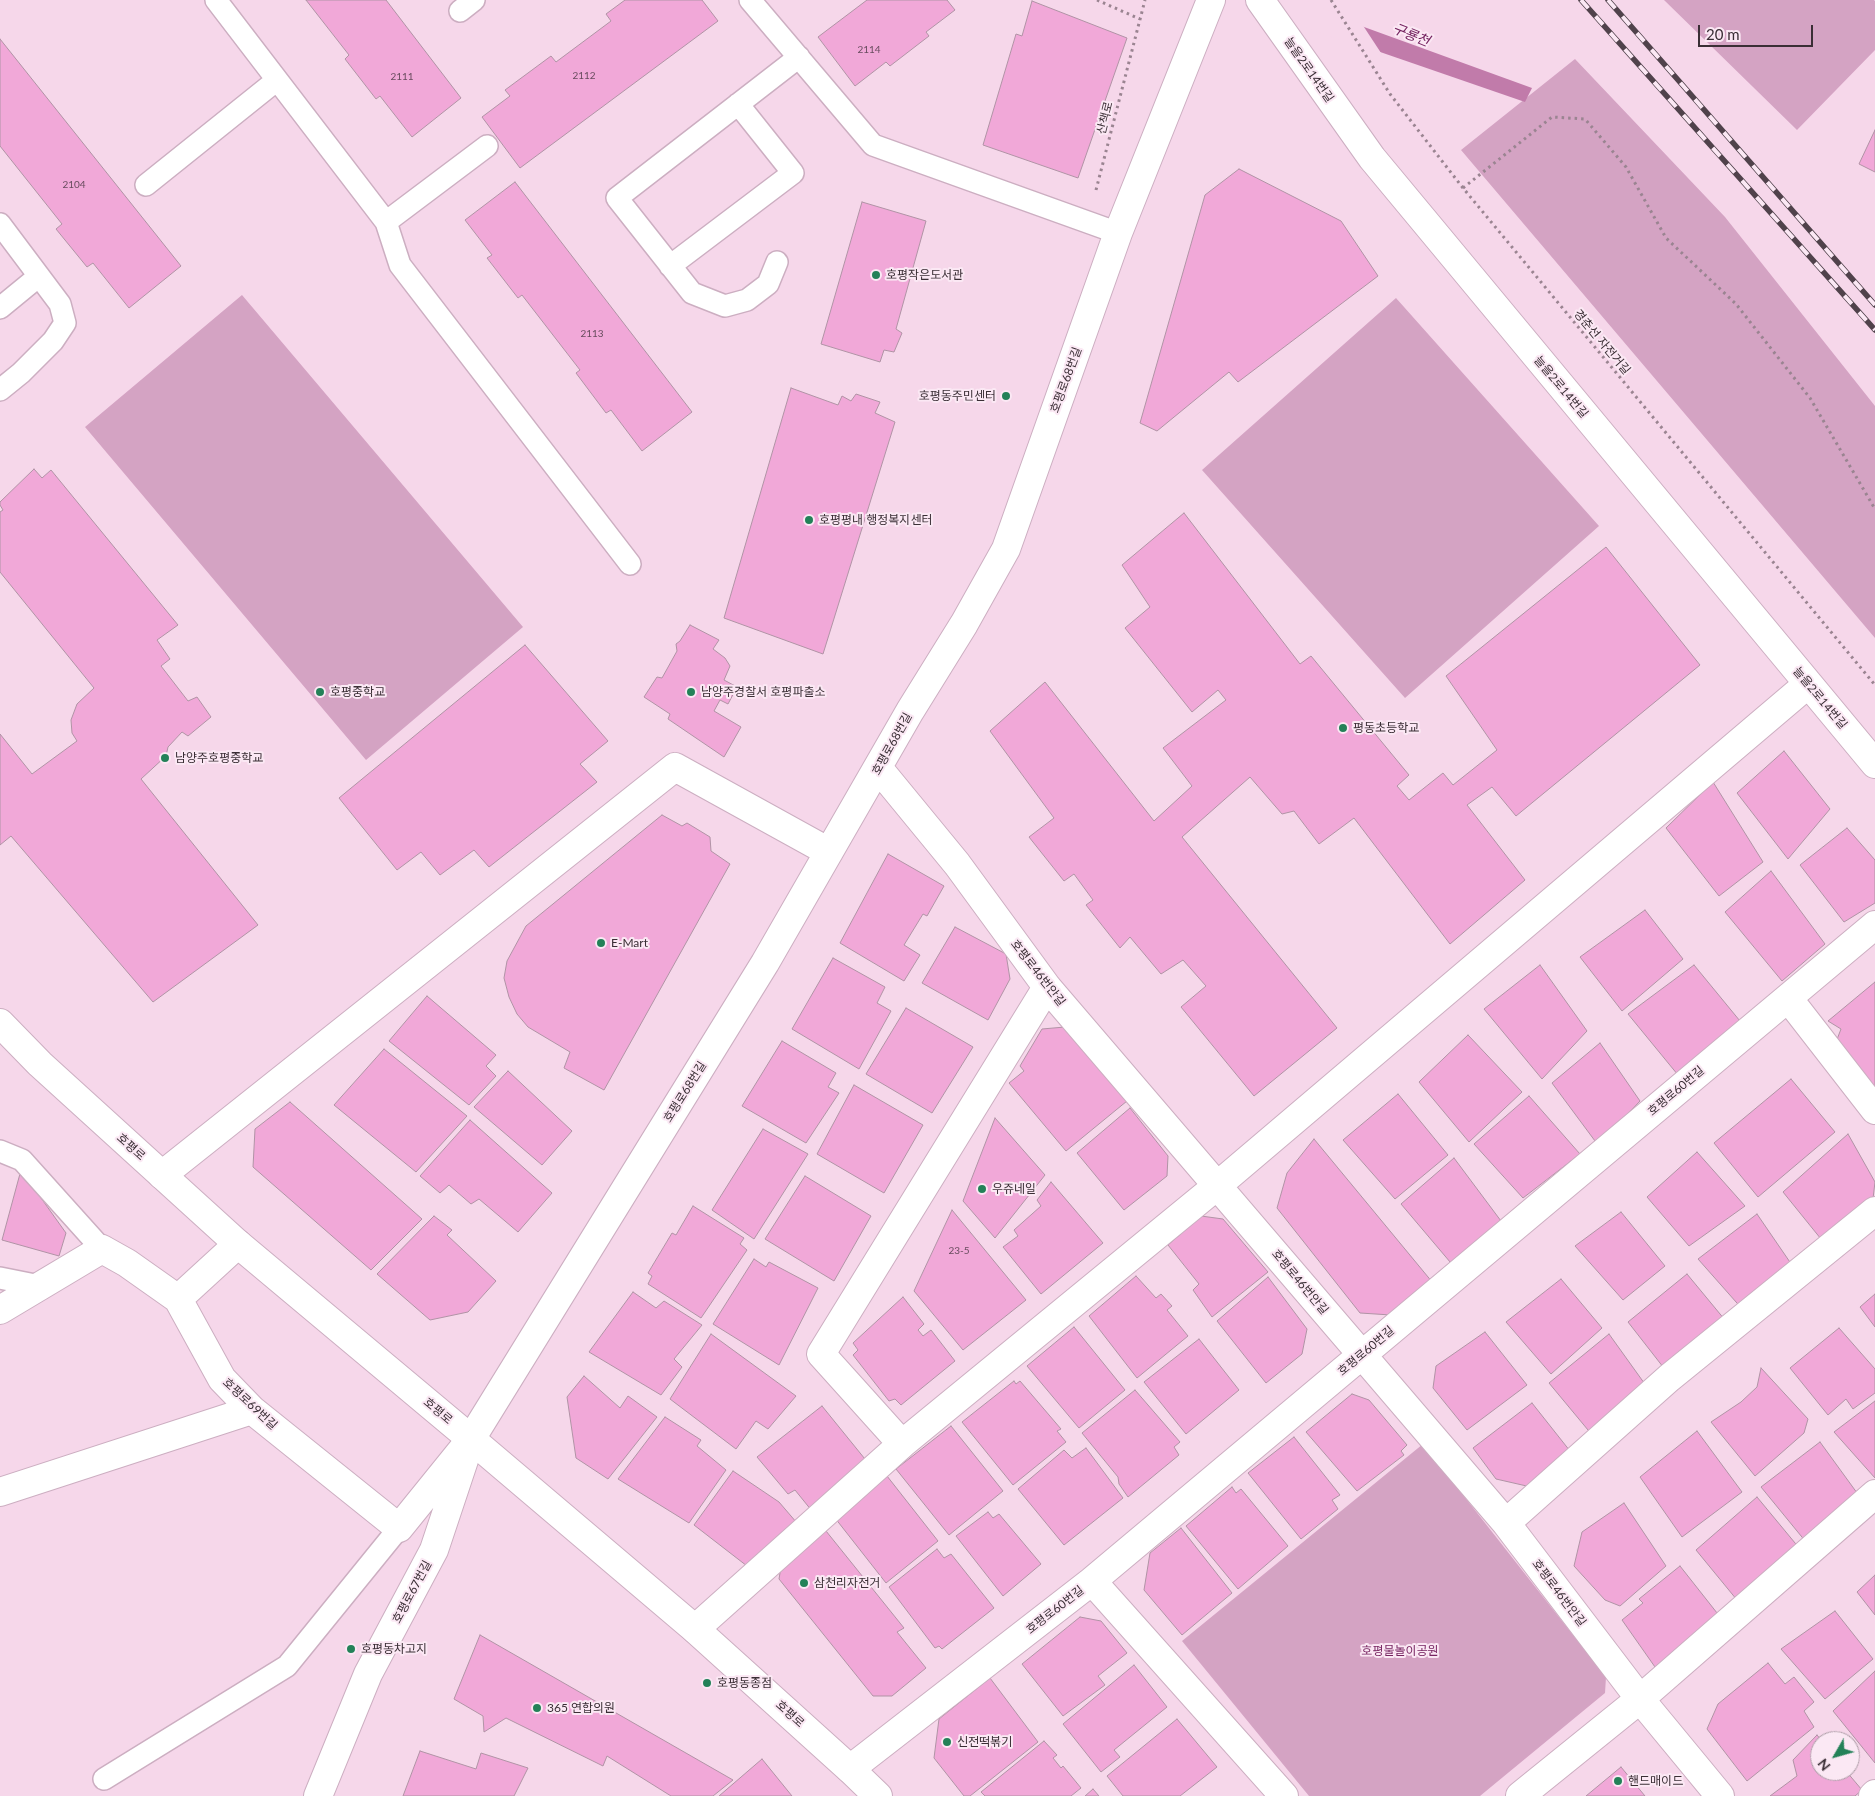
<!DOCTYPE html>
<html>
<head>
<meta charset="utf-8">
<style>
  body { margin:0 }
  #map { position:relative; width:1875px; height:1796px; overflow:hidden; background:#f6d7ea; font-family:Lato,sans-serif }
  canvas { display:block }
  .north { position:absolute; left:1810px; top:1731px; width:50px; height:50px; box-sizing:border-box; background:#fbe8f4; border:1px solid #ae9ea8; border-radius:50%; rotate:232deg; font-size:14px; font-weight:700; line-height:20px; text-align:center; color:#3a2e35 }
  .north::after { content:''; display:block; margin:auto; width:18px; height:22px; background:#238158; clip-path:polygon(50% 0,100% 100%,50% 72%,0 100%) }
  .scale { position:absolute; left:1698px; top:25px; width:115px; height:22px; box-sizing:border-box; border:2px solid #3a2e35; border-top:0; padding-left:6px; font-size:15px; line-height:18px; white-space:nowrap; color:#3a2e35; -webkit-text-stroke:4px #fbe8f4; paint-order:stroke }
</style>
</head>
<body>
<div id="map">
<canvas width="1875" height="1796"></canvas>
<div class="north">N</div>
<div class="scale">20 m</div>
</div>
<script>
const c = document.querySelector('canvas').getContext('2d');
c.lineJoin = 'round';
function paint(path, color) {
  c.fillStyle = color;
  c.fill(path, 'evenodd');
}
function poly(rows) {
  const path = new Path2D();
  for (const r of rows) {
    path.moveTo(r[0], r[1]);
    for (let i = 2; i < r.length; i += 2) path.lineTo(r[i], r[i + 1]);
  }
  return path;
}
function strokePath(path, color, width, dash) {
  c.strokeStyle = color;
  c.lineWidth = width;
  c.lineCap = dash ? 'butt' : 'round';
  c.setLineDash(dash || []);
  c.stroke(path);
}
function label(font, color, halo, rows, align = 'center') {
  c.font = font + ' Lato,"Noto Sans KR",sans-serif';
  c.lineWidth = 4;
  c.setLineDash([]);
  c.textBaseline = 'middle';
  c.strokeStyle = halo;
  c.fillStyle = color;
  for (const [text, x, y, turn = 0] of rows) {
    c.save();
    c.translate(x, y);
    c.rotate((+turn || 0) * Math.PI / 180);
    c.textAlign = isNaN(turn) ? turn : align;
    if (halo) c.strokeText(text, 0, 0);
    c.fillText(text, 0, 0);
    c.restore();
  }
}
paint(poly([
  [1664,0,1874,0,1875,1,1875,50,1797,130],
  [1575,59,1725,217,1875,406,1875,638,1461,150],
  [242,295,523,627,366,760,85,427],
  [1396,298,1599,526,1405,698,1202,470],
  [1423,1444,1606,1677,1605,1693,1480,1796,1309,1796,1182,1641]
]), '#d4a3c3');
paint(poly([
  [1331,15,1532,88,1525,102,1328,34]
]), '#c17baa');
paint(poly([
  [1235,0,1304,0,1362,24,1383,56,1237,2]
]), '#f6d7ea');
const building = poly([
  [306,0,386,0,461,98,412,137,380,96,376,99,345,59,349,55,306,0],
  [625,0,702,0,718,21,520,168,482,117,510,96,505,90,551,56,556,62,611,21,606,14,625,0],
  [867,0,947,0,955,10,926,32,929,36,890,66,886,62,855,86,818,37,867,0],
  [1032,1,1127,38,1078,178,983,145,1016,34,1022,36,1032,1],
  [0,39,181,266,129,308,93,263,87,267,56,229,62,224,0,146,0,39],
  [1875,130,1875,172,1859,164,1875,130],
  [1239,169,1341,221,1378,276,1238,382,1229,372,1157,431,1140,423,1205,195,1239,169],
  [515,182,692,412,642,451,611,410,606,413,576,373,580,370,522,295,518,298,487,258,492,255,465,220,515,182],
  [862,202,926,221,896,329,902,333,894,352,884,350,880,362,821,344,862,202],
  [791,388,838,405,842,396,851,401,856,394,880,402,875,413,895,422,823,654,724,618,791,388],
  [34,469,42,478,51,470,178,625,157,640,170,659,161,666,188,701,197,697,211,717,188,736,182,732,168,747,166,756,141,779,258,925,153,1002,11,836,0,845,0,734,32,774,77,741,72,733,71,720,77,704,94,688,0,572,0,512,3,510,0,505,0,502,34,469],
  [1184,513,1300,664,1311,656,1409,775,1397,786,1409,800,1443,773,1453,785,1497,750,1446,676,1606,547,1700,665,1516,816,1492,787,1467,805,1525,880,1450,944,1354,818,1319,844,1294,811,1282,814,1250,777,1182,837,1337,1028,1254,1096,1181,1007,1206,986,1183,960,1161,974,1130,937,1120,948,1086,905,1093,900,1074,874,1064,881,1029,837,1054,818,990,731,1045,682,1154,821,1192,786,1163,748,1226,700,1218,690,1192,712,1125,628,1150,607,1122,565,1184,513],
  [690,625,719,640,713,649,725,658,730,666,724,680,737,687,728,704,720,700,714,711,741,727,724,757,668,719,670,714,644,697,657,677,662,678,677,651,676,644,680,641,690,625],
  [525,645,608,741,580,764,597,782,489,867,474,850,440,875,421,852,397,870,339,798,525,645],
  [1784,751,1830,809,1788,859,1737,793,1784,751],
  [1713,782,1763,862,1719,896,1666,828,1713,782],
  [662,815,682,826,687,823,710,837,711,851,730,864,604,1090,564,1068,570,1052,528,1027,517,1014,509,997,504,978,507,961,526,926,662,815],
  [1847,828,1875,860,1875,903,1844,922,1800,865,1847,828],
  [888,854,944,886,927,916,923,914,904,945,920,955,904,981,840,943,888,854],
  [1771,871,1825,944,1782,981,1725,912,1771,871],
  [1645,910,1683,959,1622,1011,1580,957,1645,910],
  [955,927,1006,954,1010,979,988,1020,922,983,955,927],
  [833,958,885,987,877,1003,891,1011,859,1069,792,1029,833,958],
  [1540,965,1587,1031,1542,1079,1484,1009,1540,965],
  [1694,965,1740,1021,1678,1075,1628,1014,1694,965],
  [1875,982,1875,1097,1836,1042,1841,1029,1828,1021,1875,982],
  [427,996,496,1055,486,1066,496,1076,469,1105,389,1041,427,996],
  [906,1008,973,1047,932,1113,866,1074,906,1008],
  [1065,1027,1127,1101,1066,1151,1009,1083,1024,1071,1020,1066,1042,1029,1065,1027],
  [1468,1035,1522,1092,1469,1142,1419,1082,1468,1035],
  [782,1041,836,1073,828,1087,839,1093,806,1143,742,1106,782,1041],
  [1600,1043,1640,1101,1598,1145,1552,1083,1600,1043],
  [384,1049,467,1116,416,1172,334,1105,384,1049],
  [508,1071,572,1131,542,1165,474,1107,508,1071],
  [1791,1079,1835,1132,1758,1197,1714,1143,1791,1079],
  [854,1085,923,1125,884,1193,817,1154,854,1085],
  [1398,1094,1448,1155,1395,1199,1343,1140,1398,1094],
  [1529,1096,1580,1154,1523,1198,1474,1144,1529,1096],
  [290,1102,422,1219,371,1270,253,1167,255,1129,290,1102],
  [1130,1108,1168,1156,1167,1176,1124,1210,1077,1153,1130,1108],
  [995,1118,1045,1175,995,1238,963,1201,995,1118],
  [470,1120,552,1193,518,1232,479,1199,471,1204,449,1185,440,1193,420,1176,470,1120],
  [763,1129,808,1154,754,1239,712,1210,763,1129],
  [1848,1134,1875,1182,1872,1207,1821,1239,1783,1192,1848,1134],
  [1314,1139,1433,1283,1391,1315,1360,1313,1277,1208,1287,1173,1314,1139],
  [1697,1152,1745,1206,1689,1246,1647,1197,1697,1152],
  [1454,1158,1504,1225,1456,1269,1401,1204,1454,1158],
  [21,1170,66,1233,59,1256,2,1240,21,1170],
  [805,1176,871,1216,834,1281,765,1239,805,1176],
  [1051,1182,1103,1243,1041,1294,1003,1247,1018,1236,1014,1230,1041,1206,1037,1200,1051,1182],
  [693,1206,744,1238,740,1244,747,1250,701,1318,648,1284,652,1276,648,1273,672,1233,676,1235,693,1206],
  [952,1210,1026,1300,963,1350,914,1291,952,1210],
  [1621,1212,1665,1266,1623,1300,1575,1246,1621,1212],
  [1757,1214,1794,1268,1744,1311,1698,1259,1757,1214],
  [434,1216,452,1230,447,1235,496,1281,468,1312,430,1320,377,1274,434,1216],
  [1201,1216,1223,1219,1268,1272,1212,1317,1193,1290,1199,1284,1168,1245,1201,1216],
  [754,1259,766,1267,769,1262,818,1288,779,1365,713,1324,754,1259],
  [1687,1274,1725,1320,1667,1372,1628,1322,1687,1274],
  [1136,1276,1156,1298,1161,1294,1172,1306,1167,1310,1188,1336,1137,1378,1089,1316,1136,1276],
  [1268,1277,1307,1329,1302,1354,1266,1383,1217,1321,1268,1277],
  [1561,1279,1602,1328,1551,1374,1506,1322,1561,1279],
  [633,1292,656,1308,664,1301,702,1325,674,1359,682,1367,661,1395,589,1352,633,1292],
  [1875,1294,1875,1327,1860,1307,1875,1294],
  [903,1297,924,1324,918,1330,923,1336,931,1330,955,1361,901,1405,895,1399,889,1401,853,1355,858,1350,853,1343,903,1297],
  [1074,1327,1125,1390,1079,1428,1027,1366,1074,1327],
  [1839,1328,1875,1369,1875,1393,1853,1409,1846,1399,1828,1415,1790,1368,1839,1328],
  [1485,1332,1527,1385,1467,1430,1433,1388,1436,1366,1485,1332],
  [711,1334,796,1396,768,1429,756,1421,736,1449,670,1399,711,1334],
  [1609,1334,1647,1387,1593,1436,1549,1383,1609,1334],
  [1199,1339,1239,1390,1186,1434,1144,1382,1199,1339],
  [1761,1368,1808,1419,1804,1433,1755,1476,1711,1422,1741,1402,1757,1387,1761,1368],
  [584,1376,620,1408,628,1396,657,1417,608,1479,576,1458,567,1397,584,1376],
  [1014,1381,1016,1384,1020,1381,1061,1429,1057,1431,1066,1442,1013,1485,962,1422,1014,1381],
  [1135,1390,1180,1442,1174,1447,1179,1455,1128,1497,1119,1484,1118,1477,1082,1433,1135,1390],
  [1352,1394,1369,1400,1407,1445,1401,1451,1404,1455,1357,1491,1306,1432,1352,1394],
  [1875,1401,1875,1478,1834,1432,1875,1401],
  [1532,1403,1570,1451,1531,1487,1496,1479,1473,1448,1532,1403],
  [822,1406,869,1464,812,1511,795,1490,788,1494,757,1457,822,1406],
  [665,1417,701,1440,697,1446,726,1470,689,1523,618,1479,665,1417],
  [951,1426,1003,1491,949,1535,896,1469,951,1426],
  [1697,1431,1742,1492,1682,1537,1640,1477,1697,1431],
  [1294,1437,1340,1495,1332,1500,1338,1509,1301,1539,1248,1473,1294,1437],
  [1820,1442,1860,1497,1806,1542,1761,1487,1820,1442],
  [1086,1448,1123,1498,1064,1545,1018,1489,1064,1450,1072,1458,1086,1448],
  [733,1471,779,1502,797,1523,747,1566,694,1525,733,1471],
  [887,1476,938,1541,886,1583,835,1518,887,1476],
  [1232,1487,1236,1493,1241,1489,1288,1546,1238,1589,1186,1526,1232,1487],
  [1757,1497,1800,1549,1737,1600,1696,1550,1757,1497],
  [1624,1503,1666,1566,1620,1606,1605,1600,1574,1566,1582,1532,1624,1503],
  [988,1512,993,1518,999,1514,1041,1564,1003,1596,956,1536,988,1512],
  [822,1526,904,1628,897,1632,926,1668,892,1696,873,1696,779,1579,781,1567,807,1548,803,1541,822,1526],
  [1181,1528,1232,1593,1182,1635,1144,1590,1150,1553,1181,1528],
  [937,1549,944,1558,951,1554,994,1608,942,1649,939,1646,935,1648,889,1587,937,1549],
  [1680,1566,1721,1618,1655,1667,1622,1620,1643,1603,1639,1599,1680,1566],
  [1875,1575,1875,1615,1857,1592,1875,1575],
  [1835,1611,1873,1659,1825,1699,1781,1649,1835,1611],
  [1080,1617,1101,1621,1127,1653,1098,1676,1105,1685,1063,1716,1022,1664,1080,1617],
  [480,1635,733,1780,713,1796,671,1796,607,1756,603,1766,506,1718,484,1732,483,1716,454,1699,480,1635],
  [1768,1663,1785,1684,1794,1677,1814,1702,1804,1711,1814,1727,1747,1781,1707,1729,1718,1704,1768,1663],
  [1134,1665,1167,1707,1114,1750,1120,1757,1101,1772,1063,1724,1134,1665],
  [1875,1671,1875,1763,1833,1711,1875,1671],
  [990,1678,1038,1742,970,1796,964,1796,934,1758,939,1719,990,1678],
  [1177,1719,1217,1767,1180,1796,1123,1796,1107,1776,1177,1719],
  [1817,1735,1822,1741,1820,1741,1820,1771,1846,1771,1862,1790,1855,1796,1770,1796,1797,1776,1793,1760,1817,1735],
  [1044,1741,1057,1755,1053,1758,1061,1768,1063,1766,1081,1788,1071,1796,985,1796,981,1792,1044,1741],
  [420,1751,476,1769,481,1753,528,1768,514,1796,403,1796,420,1751],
  [762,1759,792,1796,719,1796,762,1759],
  [1621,1767,1645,1796,1586,1796,1621,1767],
  [1093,1789,1099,1796,1085,1796,1093,1789]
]);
paint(building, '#f1a8d8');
strokePath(building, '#b093a5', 1);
const service = poly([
  [216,0,386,222,400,265,630,564],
  [750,0,873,145,1118,233],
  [460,11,474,0],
  [146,185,277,80],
  [386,222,487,146],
  [0,224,60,304,65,323,53,341,21,373,0,390],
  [777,262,768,284,747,300,725,306,692,293,617,198,799,57],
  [670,266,793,173,738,104],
  [0,308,39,276],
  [0,1151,22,1160,102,1249],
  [0,1278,40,1286],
  [104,1779,287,1666,399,1528]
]);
const minor = poly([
  [1260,0,1372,158,1875,764],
  [879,769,957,864,1047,987,1506,1523,1640,1699,1720,1796],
  [1788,998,1875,1110],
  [162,1175,675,767,829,852],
  [178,1299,238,1244],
  [0,1310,102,1249,127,1263,178,1299,222,1379,252,1410,399,1528,471,1439,765,963,910,711,964,624,1006,549,1118,233,1211,0],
  [902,1444,821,1354,1047,987],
  [0,1492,252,1410],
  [1506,1523,1669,1378,1875,1211],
  [1092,1581,1284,1796],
  [695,1629,902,1444,1218,1185,1808,684],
  [850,1769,1092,1581,1875,925],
  [318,1796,368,1674,434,1550,465,1457],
  [1520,1796,1640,1699,1875,1494],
  [1873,1796,1875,1794]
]);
const tertiary = poly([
  [0,1023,40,1064,238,1244,471,1439,695,1629,850,1769,878,1796]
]);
strokePath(service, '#ccaec1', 24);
strokePath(minor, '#ccaec1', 30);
strokePath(tertiary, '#ccaec1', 30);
strokePath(poly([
  [1097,0,1140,19],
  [1331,0,1390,94,1463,188,1875,685],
  [1463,188,1552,117,1585,119,1626,167,1666,238,1736,304,1810,398,1875,509],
  [1096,190,1145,0]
]), '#9a8491', 3, [2.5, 4]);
strokePath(service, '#fff', 21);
strokePath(minor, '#fff', 28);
strokePath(tertiary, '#fff', 28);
const rail = poly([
  [1581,0,1875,330],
  [1608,0,1875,305]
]);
strokePath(rail, '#50424b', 5.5);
strokePath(rail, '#fbe8f4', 4, [11]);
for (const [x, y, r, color] of [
  [876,275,5,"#238158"],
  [1006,396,5,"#238158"],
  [809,520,5,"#238158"],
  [320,692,5,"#238158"],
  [691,692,5,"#238158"],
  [1343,728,5,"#238158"],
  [165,758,5,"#238158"],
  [601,943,5,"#238158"],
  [982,1189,5,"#238158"],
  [804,1583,5,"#238158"],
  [351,1649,5,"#238158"],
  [707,1683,5,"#238158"],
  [537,1708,5,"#238158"],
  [947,1742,5,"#238158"],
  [1618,1781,5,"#238158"]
]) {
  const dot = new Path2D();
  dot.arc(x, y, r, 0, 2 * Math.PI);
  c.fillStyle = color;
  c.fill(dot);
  strokePath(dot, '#fbe8f4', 2);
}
label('10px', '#684c5e', null, [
  ["2114",869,50],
  ["2112",584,76],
  ["2111",402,77],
  ["2104",74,185],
  ["2113",592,334],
  ["23-5",959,1251]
]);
label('12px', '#3a2e35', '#fbe8f4', [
  ["늘을2로14번길",1309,70,55],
  ["산책로",1105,118,-76],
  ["경춘선 자전거길",1602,342,50],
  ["호평로68번길",1066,380,-70],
  ["늘을2로14번길",1561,387,50],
  ["늘을2로14번길",1820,698,50],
  ["호평로68번길",892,744,-61],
  ["호평로46번안길",1038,973,52],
  ["호평로60번길",1676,1091,-40],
  ["호평로68번길",685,1092,-58],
  ["호평로",131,1147,42],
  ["호평로46번안길",1300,1282,50],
  ["호평로60번길",1366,1351,-40],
  ["호평로69번길",250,1404,43],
  ["호평로",438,1411,40],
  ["호평로67번길",412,1592,-62],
  ["호평로46번안길",1559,1593,53],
  ["호평로60번길",1055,1610,-38],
  ["호평로",790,1714,42]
]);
label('12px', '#3a2e35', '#fbe8f4', [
  ["호평작은도서관",886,275],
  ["호평동주민센터",996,396,"right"],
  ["호평평내 행정복지센터",819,520],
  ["호평중학교",330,692],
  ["남양주경찰서 호평파출소",701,692],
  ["평동초등학교",1353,728],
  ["남양주호평중학교",175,758],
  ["E-Mart",611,943],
  ["우쥬네일",992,1189],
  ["삼천리자전거",814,1583],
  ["호평동차고지",361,1649],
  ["호평동종점",717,1683],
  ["365 연합의원",547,1708],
  ["신전떡볶기",957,1742],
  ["핸드매이드",1628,1781]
], 'left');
label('12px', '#772461', '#fbe8f4', [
  ["호평물놀이공원",1400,1651]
]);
label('italic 14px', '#721f5d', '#fbe8f4', [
  ["구룡천",1411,35,22]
]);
</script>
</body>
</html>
